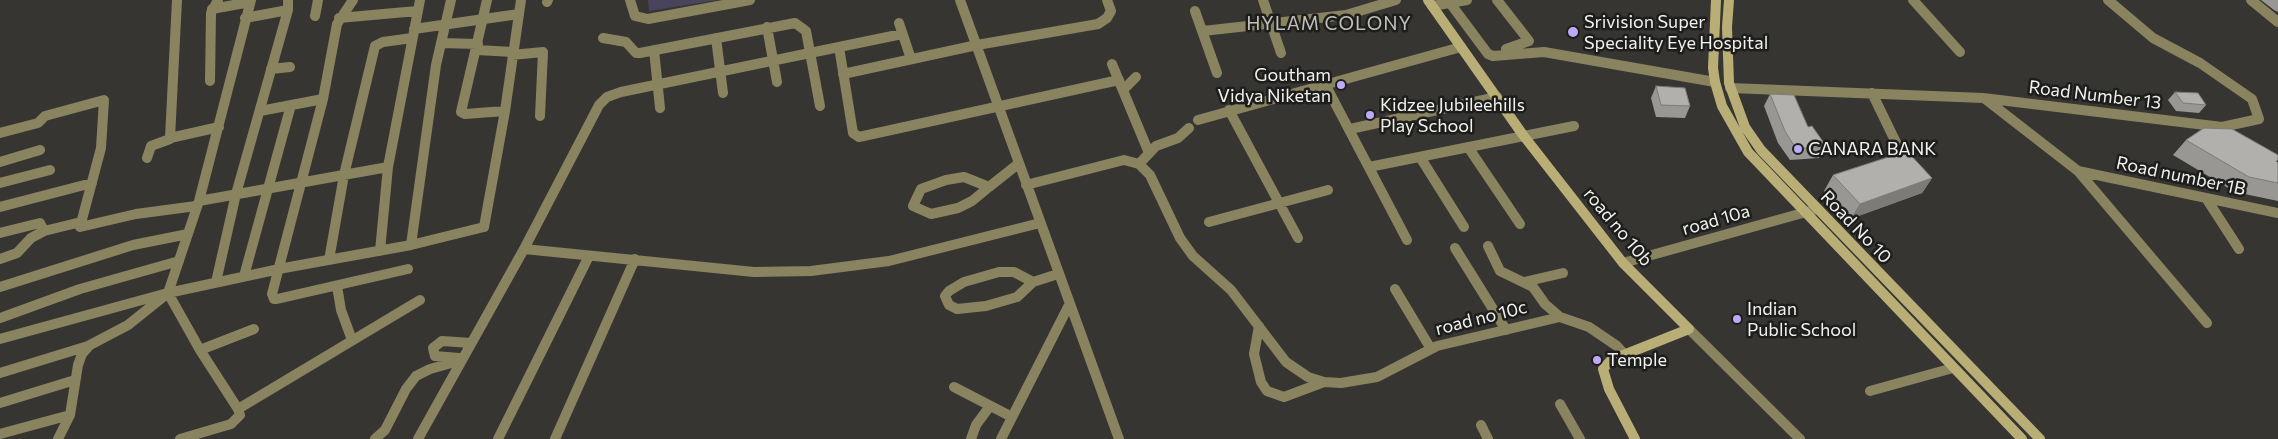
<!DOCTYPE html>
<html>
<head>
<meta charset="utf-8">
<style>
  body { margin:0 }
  canvas { display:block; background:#363532 }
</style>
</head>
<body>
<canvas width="2278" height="439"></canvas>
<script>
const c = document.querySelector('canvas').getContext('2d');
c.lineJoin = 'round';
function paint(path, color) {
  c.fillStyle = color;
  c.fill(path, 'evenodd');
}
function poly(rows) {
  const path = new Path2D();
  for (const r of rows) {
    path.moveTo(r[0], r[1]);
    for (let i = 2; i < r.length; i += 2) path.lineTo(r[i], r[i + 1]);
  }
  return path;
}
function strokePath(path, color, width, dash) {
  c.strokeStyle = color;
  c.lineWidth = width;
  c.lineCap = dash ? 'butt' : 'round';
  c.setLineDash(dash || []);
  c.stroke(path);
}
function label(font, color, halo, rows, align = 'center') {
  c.font = font + ' Commissioner,sans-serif';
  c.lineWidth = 5;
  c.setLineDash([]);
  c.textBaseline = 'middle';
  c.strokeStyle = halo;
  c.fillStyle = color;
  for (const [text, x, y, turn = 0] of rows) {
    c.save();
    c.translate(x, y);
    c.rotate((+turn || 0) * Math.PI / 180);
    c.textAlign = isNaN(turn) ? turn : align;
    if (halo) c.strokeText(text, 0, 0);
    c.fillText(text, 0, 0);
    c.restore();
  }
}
paint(poly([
  [648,0,718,0,649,11]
]), '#49435c');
strokePath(poly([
  [177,0,170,138,219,127],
  [251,0,199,201,168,293,200,350,254,329],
  [353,0,337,24,323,99,272,294,274,299,277,299,408,269],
  [487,0,461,112,465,114,505,111],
  [630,0,635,16,648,19,750,0],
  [960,0,1119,439],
  [1263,0,1281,53],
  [1497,0,1529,41,1506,49],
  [1913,0,1960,52],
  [2251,0,2278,22],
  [547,2,548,0],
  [1450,3,1488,54,1493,56,1544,52,1715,82],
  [1432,6,1467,0],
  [212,9,250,2],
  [1195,11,1217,73],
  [315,16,318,0],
  [245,18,288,10],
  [339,18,417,11],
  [899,23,911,59],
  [767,27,777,82],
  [414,29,519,14],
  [1203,31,1346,15,1396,0],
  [603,38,626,42,636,53,640,53,795,23,806,31,820,106],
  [716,38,723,93],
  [441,43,478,44],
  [839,47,853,133,859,137,1119,80],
  [477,50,513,52],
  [654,50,660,108],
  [512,55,543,52,540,116],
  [1112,64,1149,153],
  [271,69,290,67],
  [843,74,977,45,1098,24,1107,18,1111,11,1107,0],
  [210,81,211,13,218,0],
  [1325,84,1407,240],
  [1730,88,1983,98,2222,127,2259,119,2252,99,2200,63,2153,38,2108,0],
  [1123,90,1136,77],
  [1872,93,1903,157],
  [1984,98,2078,171,2207,323],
  [1229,110,1298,238],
  [260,111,323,99],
  [1198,120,1461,47],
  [1350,129,1497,97],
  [0,133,38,123,45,116,104,100,101,148,80,227,136,214,196,206],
  [1468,147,1520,224],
  [1420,157,1464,227],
  [147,158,151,146,170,139],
  [0,162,40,150],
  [1139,164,1150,175,1180,238,1193,256,1231,290,1286,362,1308,377,1324,382],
  [1369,167,1574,126],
  [2078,171,2278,213],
  [964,177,989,187,972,201,958,208,931,214,913,206,921,189,946,180,964,177],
  [0,183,50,170],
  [1026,185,1124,160,1139,164,1156,146,1178,138,1189,128],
  [989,187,1018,164],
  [2206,198,2239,249],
  [199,201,388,167],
  [0,207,92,183],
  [1209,222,1328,190],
  [0,233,40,223,44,231,81,222],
  [411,245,436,65,451,0],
  [1488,246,1500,271,1533,287,1545,304,1560,317],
  [1455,248,1506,330],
  [524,249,754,272,811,271,889,261,1040,223],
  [380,251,388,167,420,0],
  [0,259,17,253,31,238,44,231],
  [329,260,344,175,375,46,383,42,412,38],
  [1623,263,1817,209],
  [999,272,1014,272,1033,282,1017,297,986,306,957,309,949,305,945,296,949,291,964,282,999,272],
  [244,276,291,105],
  [216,282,236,194,288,10,288,0],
  [1033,282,1058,274],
  [1524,282,1563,273],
  [337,286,341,310,352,340],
  [0,287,133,245,188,234],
  [1395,289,1431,349],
  [0,318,80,289,179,261],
  [1259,326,1254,354,1261,382,1267,391,1284,397,1324,382,1341,383,1377,377,1437,346,1560,317,1589,327,1617,346,1625,355],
  [1689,329,1800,439],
  [0,339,164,294],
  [200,350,238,409,420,300],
  [459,358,435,356,433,348,442,341,471,343],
  [0,373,88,346],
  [954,387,1012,417],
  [1870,391,1953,368],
  [0,403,75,380],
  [1560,404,1580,439],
  [1481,425,1488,439],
  [0,434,70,415],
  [58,439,70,415,78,365,82,354,90,345,128,325,168,293,284,268,411,245,484,227,505,111,521,0],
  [180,439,231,424,240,415,238,409],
  [375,439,385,430,406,389,416,376,430,369,462,360],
  [418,439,524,249,599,105,607,97,621,92,902,34],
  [498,439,589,256],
  [555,439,635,259],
  [971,439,976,425,990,406],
  [1001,439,1069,305]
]), '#898360', 10);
strokePath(poly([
  [1428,0,1523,135,1623,263,1689,329,1611,360,1603,369,1609,389,1635,439],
  [1716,0,1713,68,1715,82,1722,106,1748,152,2022,439],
  [1729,0,1727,27,1729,83,1745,127,1761,150,2040,439]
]), '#b9ae76', 10);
paint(poly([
  [2261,0,2278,0,2278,12,2274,10],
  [1656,86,1690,106,1685,118,1656,117,1651,98],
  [2175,92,2206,105,2199,113,2176,111,2168,100],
  [1770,94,1808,127,1826,146,1819,158,1790,160,1778,143,1764,106],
  [2186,140,2278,163,2278,201,2235,192,2173,155],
  [1833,175,1932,178,1922,193,1850,219,1824,191]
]), '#989794');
paint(poly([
  [1932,178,1922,193,1850,219,1860,204]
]), '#7c7b78');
const building = poly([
  [1656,86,1685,88,1690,106,1661,105,1656,86],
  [2175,92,2198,93,2206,105,2183,103,2175,92],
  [1770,94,1794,95,1808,127,1812,126,1826,146,1796,149,1785,131,1770,94],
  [2204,128,2232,129,2278,155,2278,160,2276,161,2278,163,2278,183,2249,177,2186,140,2204,128],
  [1907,151,1932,178,1860,204,1833,175,1907,151]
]);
paint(building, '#b1b0ac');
strokePath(building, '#7c7b78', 1);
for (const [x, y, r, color] of [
  [1573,32,6,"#bda9f5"],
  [1341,85,5,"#bda9f5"],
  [1370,115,5,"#bda9f5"],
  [1798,149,5,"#bda9f5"],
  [1737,319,5,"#bda9f5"],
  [1597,360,5,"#bda9f5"]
]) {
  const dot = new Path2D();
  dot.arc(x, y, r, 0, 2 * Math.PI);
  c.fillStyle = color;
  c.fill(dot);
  strokePath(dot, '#1d1d1b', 2);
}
label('18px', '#f1f1ef', '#1d1d1b', [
  ["Srivision Super",1584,22],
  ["Speciality Eye Hospital",1584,43],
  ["Goutham",1331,75,"right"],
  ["Vidya Niketan",1331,96,"right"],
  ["Kidzee Jubileehills",1380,105],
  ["Play School",1380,126],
  ["CANARA BANK",1808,149],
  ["Indian",1747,309],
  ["Public School",1747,330],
  ["Temple",1607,360]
], 'left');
label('18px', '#f1f1ef', '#1d1d1b', [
  ["Road Number 13",2095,95,7],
  ["Road number 1B",2181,176,12],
  ["road 10a",1716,220,-16],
  ["road no 10b",1618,227,50],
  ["Road No 10",1856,227,46],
  ["road no 10c",1481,318,-14]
]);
c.letterSpacing = '1px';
label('19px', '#c0bfbc', '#1d1d1b', [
  ["HYLAM COLONY",1329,24]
]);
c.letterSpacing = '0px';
</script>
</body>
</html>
